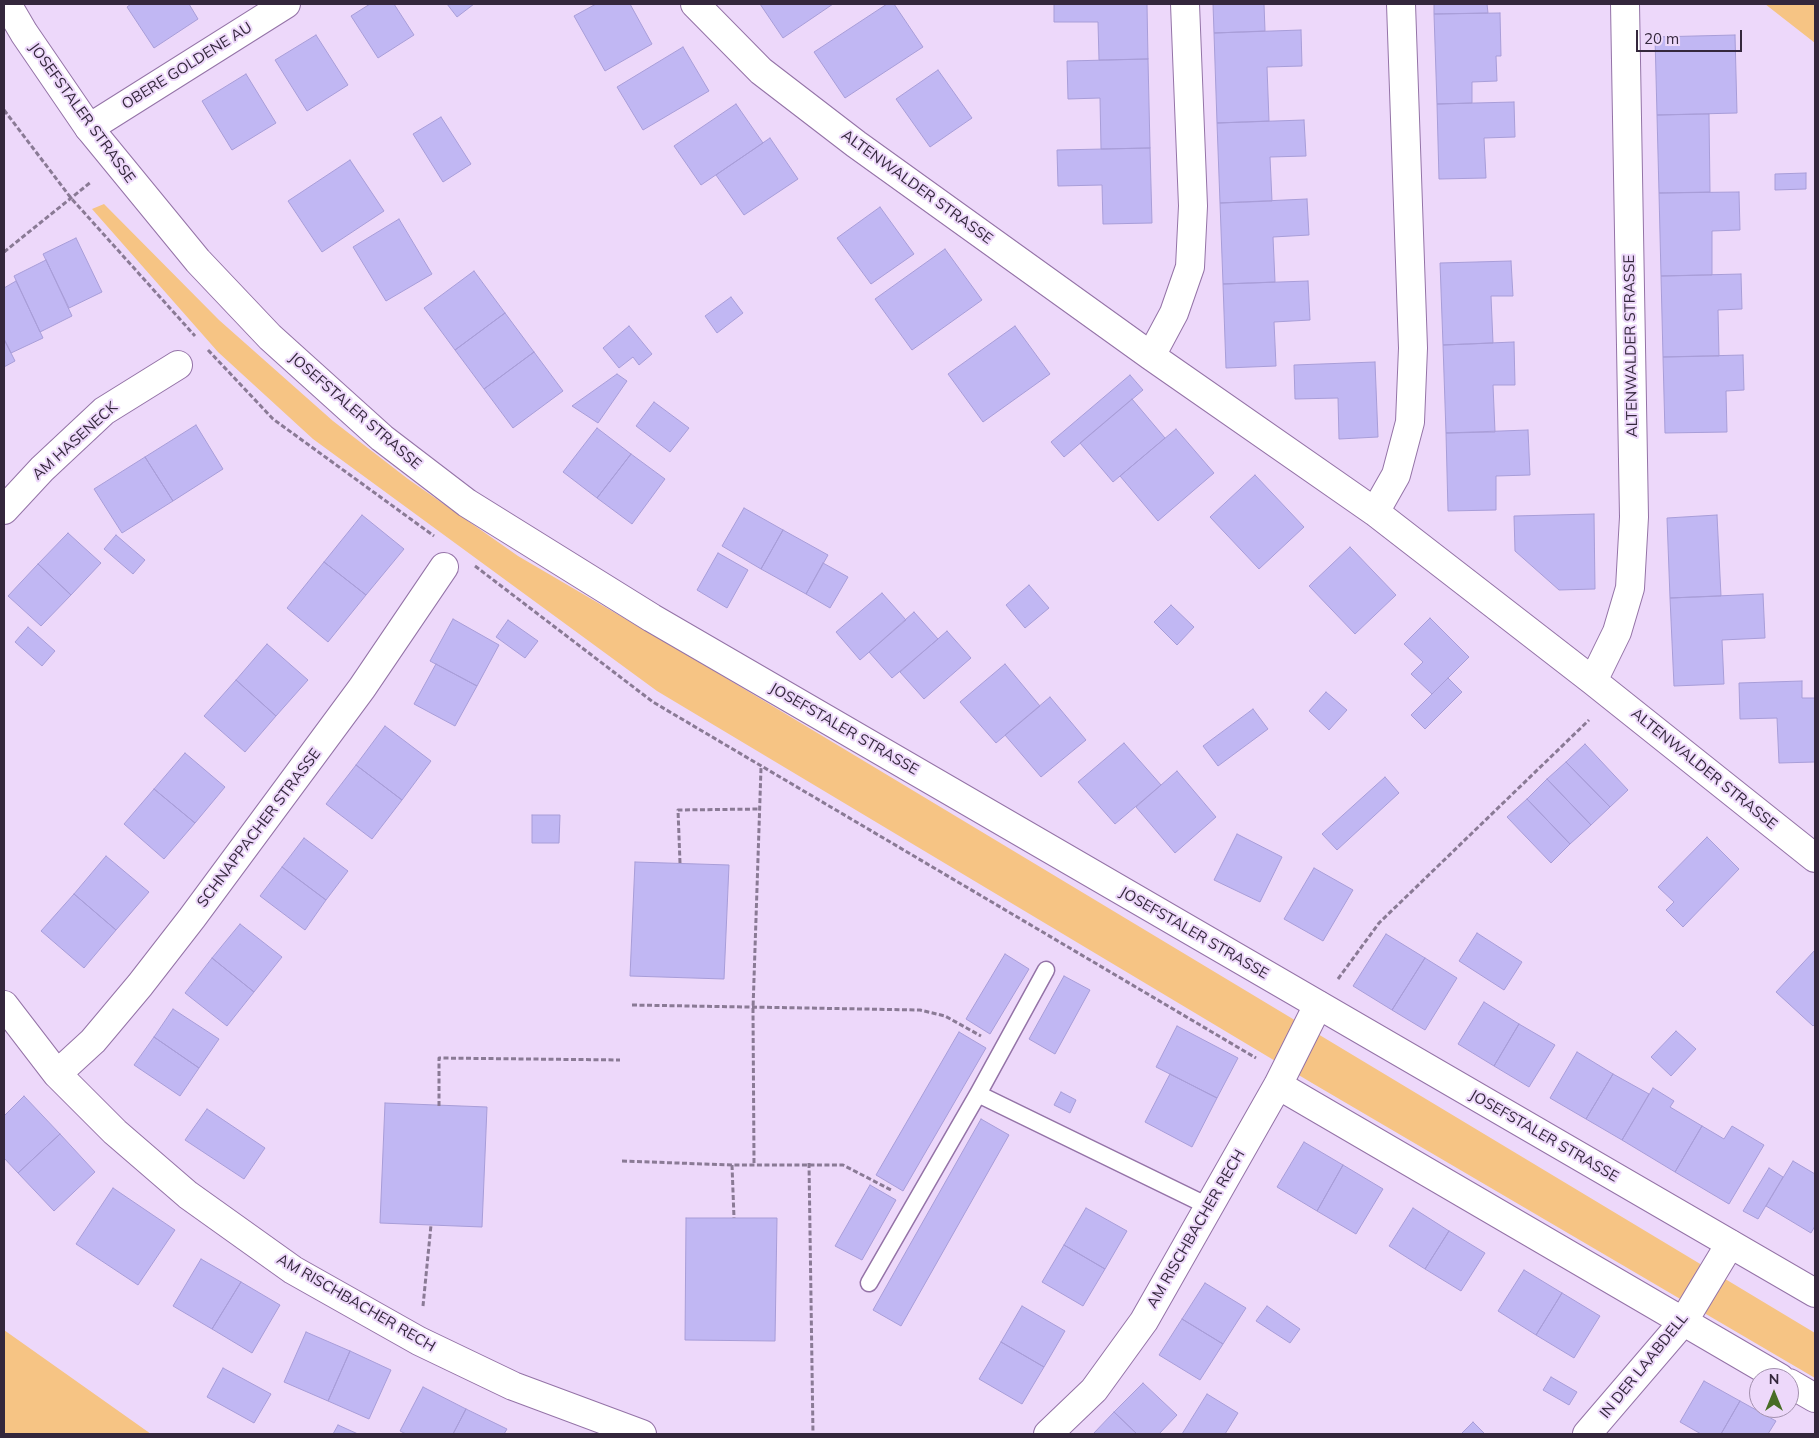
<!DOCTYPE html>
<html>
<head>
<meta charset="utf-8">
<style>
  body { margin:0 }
  #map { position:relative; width:1819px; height:1438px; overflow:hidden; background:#edd8fa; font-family:Mulish,sans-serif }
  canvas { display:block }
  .frame { position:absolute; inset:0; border:5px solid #34273c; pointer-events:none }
  .north { position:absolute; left:1749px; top:1368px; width:50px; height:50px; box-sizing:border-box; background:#edd8fa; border:1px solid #a391ae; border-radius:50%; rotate:0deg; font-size:14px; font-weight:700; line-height:20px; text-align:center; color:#34273c }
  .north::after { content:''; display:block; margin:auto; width:18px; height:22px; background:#486d26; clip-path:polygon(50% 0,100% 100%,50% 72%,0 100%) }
  .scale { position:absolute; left:1636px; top:30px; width:106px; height:22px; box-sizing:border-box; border:2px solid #34273c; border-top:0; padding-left:6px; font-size:15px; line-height:18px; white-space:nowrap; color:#34273c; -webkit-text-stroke:4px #edd8fa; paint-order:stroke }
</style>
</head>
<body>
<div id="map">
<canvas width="1819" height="1438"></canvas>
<div class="frame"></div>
<div class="north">N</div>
<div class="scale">20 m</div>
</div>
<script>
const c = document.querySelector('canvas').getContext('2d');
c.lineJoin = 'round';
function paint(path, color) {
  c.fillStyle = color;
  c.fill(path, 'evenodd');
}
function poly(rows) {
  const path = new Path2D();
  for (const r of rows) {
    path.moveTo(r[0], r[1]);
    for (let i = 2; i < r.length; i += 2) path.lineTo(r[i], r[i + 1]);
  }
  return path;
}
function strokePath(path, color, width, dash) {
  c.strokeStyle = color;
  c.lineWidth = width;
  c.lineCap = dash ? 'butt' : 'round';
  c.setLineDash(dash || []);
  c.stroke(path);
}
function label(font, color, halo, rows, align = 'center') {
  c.font = font + ' Mulish,sans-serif';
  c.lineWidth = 4;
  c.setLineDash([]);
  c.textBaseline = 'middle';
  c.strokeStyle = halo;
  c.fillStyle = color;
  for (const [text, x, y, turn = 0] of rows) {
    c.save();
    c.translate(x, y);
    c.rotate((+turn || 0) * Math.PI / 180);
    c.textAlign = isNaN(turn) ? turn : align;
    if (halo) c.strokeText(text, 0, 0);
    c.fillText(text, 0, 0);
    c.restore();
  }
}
paint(poly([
  [1765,4,1815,4,1815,43],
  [104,204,219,320,333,421,408,479,518,556,711,669,1815,1333,1815,1378,1312,1083,657,691,313,439,218,352,92,209],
  [4,1330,151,1434,4,1434]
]), '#f6c484');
const building = poly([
  [131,4,189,4,198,19,154,48,127,7,131,4],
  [370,4,394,4,414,35,378,58,351,16,370,4],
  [447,4,474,4,457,17,447,4],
  [596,4,630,4,652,44,605,71,574,16,596,4],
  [760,4,833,4,783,38,760,4],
  [887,4,894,4,923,47,845,98,814,52,887,4],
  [1054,4,1147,4,1148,59,1099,60,1098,22,1054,22,1054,4],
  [1213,4,1264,4,1265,31,1214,33,1213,4],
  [1434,4,1487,4,1488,13,1434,14,1434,4],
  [1500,13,1501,56,1496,56,1497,81,1472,82,1472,103,1437,104,1434,14,1500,13],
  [1301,30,1302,66,1267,67,1269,121,1217,123,1214,33,1301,30],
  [316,35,348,85,307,111,275,60,316,35],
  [1735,35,1737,113,1657,115,1655,37,1735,35],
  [683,47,709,91,643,130,617,87,683,47],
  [1148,59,1150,148,1101,149,1100,98,1068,99,1067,61,1148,59],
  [938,70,972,118,930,147,896,99,938,70],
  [246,74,276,123,232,150,202,101,246,74],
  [1514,102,1515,137,1484,138,1486,178,1439,179,1437,104,1514,102],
  [736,104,763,143,701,185,674,146,736,104],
  [1709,114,1710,192,1659,193,1657,115,1709,114],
  [441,117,471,164,443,182,413,134,441,117],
  [1304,120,1306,156,1270,157,1272,201,1220,203,1217,123,1304,120],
  [770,138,798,179,744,215,716,175,770,138],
  [1150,148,1152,223,1103,224,1102,185,1058,186,1057,150,1150,148],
  [350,160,384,211,322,252,288,201,350,160],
  [1806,173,1806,189,1775,190,1775,174,1806,173],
  [1739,192,1740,230,1712,231,1712,275,1661,276,1659,193,1739,192],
  [1307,199,1309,235,1273,237,1275,282,1223,284,1220,203,1307,199],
  [880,207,914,254,871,284,837,238,880,207],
  [399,219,432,274,386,301,353,247,399,219],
  [76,238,102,292,69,308,43,254,76,238],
  [945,249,982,300,912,350,875,299,945,249],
  [46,260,72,316,40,332,14,276,46,260],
  [1511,261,1513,296,1491,296,1493,343,1443,345,1440,263,1511,261],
  [474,271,505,313,455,350,424,308,474,271],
  [1741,274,1742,309,1718,310,1719,356,1663,357,1661,276,1741,274],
  [16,281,43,338,11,353,4,339,4,288,16,281],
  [1308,281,1310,320,1274,322,1276,366,1226,368,1223,284,1308,281],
  [731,297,743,313,717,333,705,316,731,297],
  [505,313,534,352,484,389,455,350,505,313],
  [629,326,652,354,639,365,633,357,619,368,603,348,629,326],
  [1015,326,1050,374,983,422,948,374,1015,326],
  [4,339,15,361,4,367,4,339],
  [1514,342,1515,385,1493,385,1495,432,1446,433,1443,345,1514,342],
  [534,352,563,391,513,428,484,389,534,352],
  [1743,355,1744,390,1726,391,1727,432,1665,433,1663,357,1743,355],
  [1375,362,1378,437,1339,439,1338,398,1295,399,1294,365,1375,362],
  [617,374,627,381,598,423,572,406,617,374],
  [1130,375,1143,390,1064,457,1051,442,1130,375],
  [1132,399,1165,438,1113,482,1080,443,1132,399],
  [654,402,689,428,670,452,636,426,654,402],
  [196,425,223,469,173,501,145,457,196,425],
  [597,428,631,454,597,498,563,472,597,428],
  [1176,429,1214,473,1158,521,1120,476,1176,429],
  [1528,430,1530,475,1496,476,1496,510,1448,511,1446,433,1528,430],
  [631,454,665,479,632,524,597,498,631,454],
  [145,457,173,501,122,533,94,489,145,457],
  [1255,475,1304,527,1259,569,1210,517,1255,475],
  [744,508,783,530,761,569,722,546,744,508],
  [1594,514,1595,589,1559,590,1515,551,1514,516,1594,514],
  [362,515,404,549,366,595,324,562,362,515],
  [1717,515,1721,596,1670,598,1667,518,1717,515],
  [783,530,828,555,806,594,761,569,783,530],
  [68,533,101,563,71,595,38,564,68,533],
  [116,535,145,560,133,574,104,549,116,535],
  [1350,547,1396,595,1355,634,1309,586,1350,547],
  [718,553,748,570,727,608,697,590,718,553],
  [324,562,366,595,328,642,287,608,324,562],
  [823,563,848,577,830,608,806,594,823,563],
  [38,564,71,595,41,626,8,596,38,564],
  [1029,585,1049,608,1025,628,1006,605,1029,585],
  [882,593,906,620,860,660,836,632,882,593],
  [1763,594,1765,638,1722,640,1724,684,1674,686,1670,598,1763,594],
  [1171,605,1194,627,1177,645,1154,622,1171,605],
  [914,612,938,639,892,678,869,652,914,612],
  [1430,618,1469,657,1432,694,1411,674,1423,662,1404,644,1430,618],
  [453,619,499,645,477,686,430,661,453,619],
  [508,620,538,641,525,658,496,637,508,620],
  [28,627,55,651,42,666,15,642,28,627],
  [947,631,971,658,924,699,900,672,947,631],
  [267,644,308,680,276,716,236,680,267,644],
  [436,664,477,686,455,726,414,704,436,664],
  [1005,664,1040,706,996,743,960,702,1005,664],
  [1448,678,1462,692,1425,729,1411,715,1448,678],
  [236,680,276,716,245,752,204,716,236,680],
  [1802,681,1802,698,1815,698,1815,762,1779,763,1777,718,1740,719,1739,683,1802,681],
  [1326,692,1347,710,1329,730,1309,711,1326,692],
  [1050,697,1086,740,1041,777,1005,735,1050,697],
  [1253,709,1268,729,1218,766,1203,746,1253,709],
  [385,726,431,761,402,800,356,765,385,726],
  [1124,743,1161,785,1115,824,1078,782,1124,743],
  [1585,744,1628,790,1610,807,1566,762,1585,744],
  [185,753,225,787,195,823,154,789,185,753],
  [1566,762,1610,807,1591,825,1547,779,1566,762],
  [356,765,402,800,372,839,326,804,356,765],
  [1177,771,1216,817,1175,853,1136,807,1177,771],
  [1385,777,1399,793,1337,850,1322,834,1385,777],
  [1547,779,1591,825,1570,844,1527,799,1547,779],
  [154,789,195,823,164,859,124,824,154,789],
  [1527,799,1570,844,1551,863,1507,817,1527,799],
  [532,815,560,815,559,843,532,843,532,815],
  [1237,834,1282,857,1260,902,1214,880,1237,834],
  [1707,837,1739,869,1683,927,1666,910,1674,902,1658,887,1707,837],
  [304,838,348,871,326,900,282,867,304,838],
  [106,856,149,892,116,930,74,894,106,856],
  [635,862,729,865,724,979,630,976,635,862],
  [282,867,326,900,305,930,260,896,282,867],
  [1314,868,1353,890,1323,941,1284,919,1314,868],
  [74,894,116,930,84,968,41,931,74,894],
  [240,924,282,957,254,992,212,958,240,924],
  [1477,933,1522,962,1504,990,1459,961,1477,933],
  [1386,934,1425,958,1392,1010,1353,986,1386,934],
  [1815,950,1815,1024,1813,1026,1776,992,1815,950],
  [1005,954,1029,969,990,1034,966,1019,1005,954],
  [212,958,254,992,227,1026,185,993,212,958],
  [1425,958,1457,978,1425,1030,1392,1010,1425,958],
  [1064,976,1090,990,1055,1054,1029,1039,1064,976],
  [1484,1002,1519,1024,1494,1066,1458,1044,1484,1002],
  [173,1009,219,1039,199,1068,154,1037,173,1009],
  [1519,1024,1555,1045,1529,1087,1494,1066,1519,1024],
  [1177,1026,1238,1058,1217,1098,1156,1067,1177,1026],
  [1676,1031,1696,1049,1671,1076,1651,1057,1676,1031],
  [959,1032,986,1048,903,1191,876,1175,959,1032],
  [154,1037,199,1068,180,1096,134,1065,154,1037],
  [1577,1052,1613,1074,1586,1119,1550,1098,1577,1052],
  [1170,1074,1217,1098,1192,1147,1145,1122,1170,1074],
  [1613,1074,1649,1094,1622,1140,1586,1119,1613,1074],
  [1653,1088,1674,1101,1670,1107,1702,1126,1675,1172,1622,1140,1653,1088],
  [1061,1092,1076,1100,1070,1113,1054,1105,1061,1092],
  [24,1096,60,1134,18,1173,4,1158,4,1116,24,1096],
  [385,1103,487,1107,482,1227,380,1223,385,1103],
  [207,1109,265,1148,244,1179,185,1140,207,1109],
  [981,1119,1009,1135,901,1326,873,1310,981,1119],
  [1702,1126,1724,1139,1732,1126,1764,1145,1729,1204,1675,1172,1702,1126],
  [60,1134,95,1172,54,1211,18,1173,60,1134],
  [1304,1142,1343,1165,1317,1211,1277,1187,1304,1142],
  [1793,1161,1815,1174,1815,1226,1811,1233,1766,1206,1793,1161],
  [1343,1165,1383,1189,1356,1234,1317,1211,1343,1165],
  [1769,1168,1783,1177,1758,1219,1743,1211,1769,1168],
  [870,1185,896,1200,862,1260,835,1246,870,1185],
  [113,1188,175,1230,138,1285,76,1244,113,1188],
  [1086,1208,1127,1231,1105,1269,1064,1245,1086,1208],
  [1413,1208,1449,1231,1425,1269,1389,1246,1413,1208],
  [686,1218,777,1218,775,1341,685,1340,686,1218],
  [1449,1231,1485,1253,1461,1291,1425,1269,1449,1231],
  [1064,1245,1105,1269,1083,1306,1042,1282,1064,1245],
  [201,1259,241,1282,212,1329,173,1306,201,1259],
  [1524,1270,1562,1293,1536,1335,1498,1311,1524,1270],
  [241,1282,280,1305,252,1353,212,1329,241,1282],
  [1205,1283,1246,1308,1223,1344,1182,1319,1205,1283],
  [1562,1293,1600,1316,1574,1358,1536,1335,1562,1293],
  [1022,1306,1065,1331,1044,1367,1001,1342,1022,1306],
  [1267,1306,1300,1329,1290,1343,1256,1321,1267,1306],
  [1182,1319,1223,1344,1200,1380,1159,1355,1182,1319],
  [306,1332,350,1351,328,1401,284,1382,306,1332],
  [1001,1342,1044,1367,1022,1404,979,1379,1001,1342],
  [350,1351,391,1370,369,1419,328,1401,350,1351],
  [223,1368,271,1394,254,1423,207,1397,223,1368],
  [1551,1377,1577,1392,1569,1405,1543,1390,1551,1377],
  [1704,1381,1740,1401,1721,1434,1701,1434,1680,1422,1704,1381],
  [1143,1383,1177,1415,1159,1434,1137,1434,1114,1412,1143,1383],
  [423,1387,466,1409,453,1434,406,1434,400,1431,423,1387],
  [1207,1394,1238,1413,1225,1434,1182,1434,1207,1394],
  [1740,1401,1776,1421,1768,1434,1721,1434,1740,1401],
  [466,1409,507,1429,504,1434,453,1434,466,1409],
  [1114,1412,1137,1434,1093,1434,1114,1412],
  [1473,1422,1485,1434,1461,1434,1473,1422],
  [338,1425,358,1434,333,1434,338,1425]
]);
paint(building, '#c1b7f3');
strokePath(building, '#a89dd8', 1);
const service = poly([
  [978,1094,1210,1207],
  [869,1283,978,1094,1046,970]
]);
const minor = poly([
  [695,4,761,71,856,144,1151,356,1375,512,1593,681,1815,858],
  [89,128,286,4],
  [1151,356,1174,313,1190,267,1193,206,1185,4],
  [4,510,42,469,104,411,178,365],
  [1375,512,1396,475,1410,422,1413,348,1401,4],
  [1593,681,1617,632,1630,588,1634,517,1625,4],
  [4,1005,57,1074,115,1132,188,1195,293,1270,419,1341,513,1386,642,1434],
  [57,1074,93,1041,140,985,192,918,362,688,444,567],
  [1278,1085,1780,1378],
  [1789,1383,1815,1398],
  [1048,1434,1094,1390,1144,1321,1278,1085,1318,1005],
  [1587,1434,1683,1322,1730,1244]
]);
const tertiary = poly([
  [7,4,24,33,89,128,198,261,270,337,382,438,467,503,652,618,1815,1293]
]);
strokePath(service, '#9473a7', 19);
strokePath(minor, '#9473a7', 30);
strokePath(tertiary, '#9473a7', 30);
strokePath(poly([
  [4,110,71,198,195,336],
  [4,252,91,182],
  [208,350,273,419,434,536],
  [475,566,653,702,1256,1058],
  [680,863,678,810,761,809],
  [1338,979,1379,923,1589,720],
  [632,1005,920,1010,945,1016,981,1036],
  [439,1106,439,1058,620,1060],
  [622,1161,732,1165,843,1165,893,1191],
  [754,1163,753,1009,761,768],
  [809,1163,813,1434],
  [732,1165,734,1218],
  [423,1306,431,1225]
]), '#8a7a95', 3, [5, 2.5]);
strokePath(service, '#fff', 16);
strokePath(minor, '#fff', 28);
strokePath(tertiary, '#fff', 28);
label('15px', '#34273c', '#edd8fa', [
  ["OBERE GOLDENE AU",187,66,-32],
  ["JOSEFSTALER STRASSE",82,113,54],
  ["ALTENWALDER STRASSE",917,187,36],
  ["ALTENWALDER STRASSE",1631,346,-91],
  ["JOSEFSTALER STRASSE",355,411,41],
  ["AM HASENECK",75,441,-42],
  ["JOSEFSTALER STRASSE",844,729,30],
  ["ALTENWALDER STRASSE",1704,769,39],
  ["SCHNAPPACHER STRASSE",259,828,-53],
  ["JOSEFSTALER STRASSE",1194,933,30],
  ["JOSEFSTALER STRASSE",1544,1136,30],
  ["AM RISCHBACHER RECH",1196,1229,-60],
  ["AM RISCHBACHER RECH",356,1303,30],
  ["IN DER LAABDELL",1644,1366,-51]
]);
</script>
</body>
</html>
